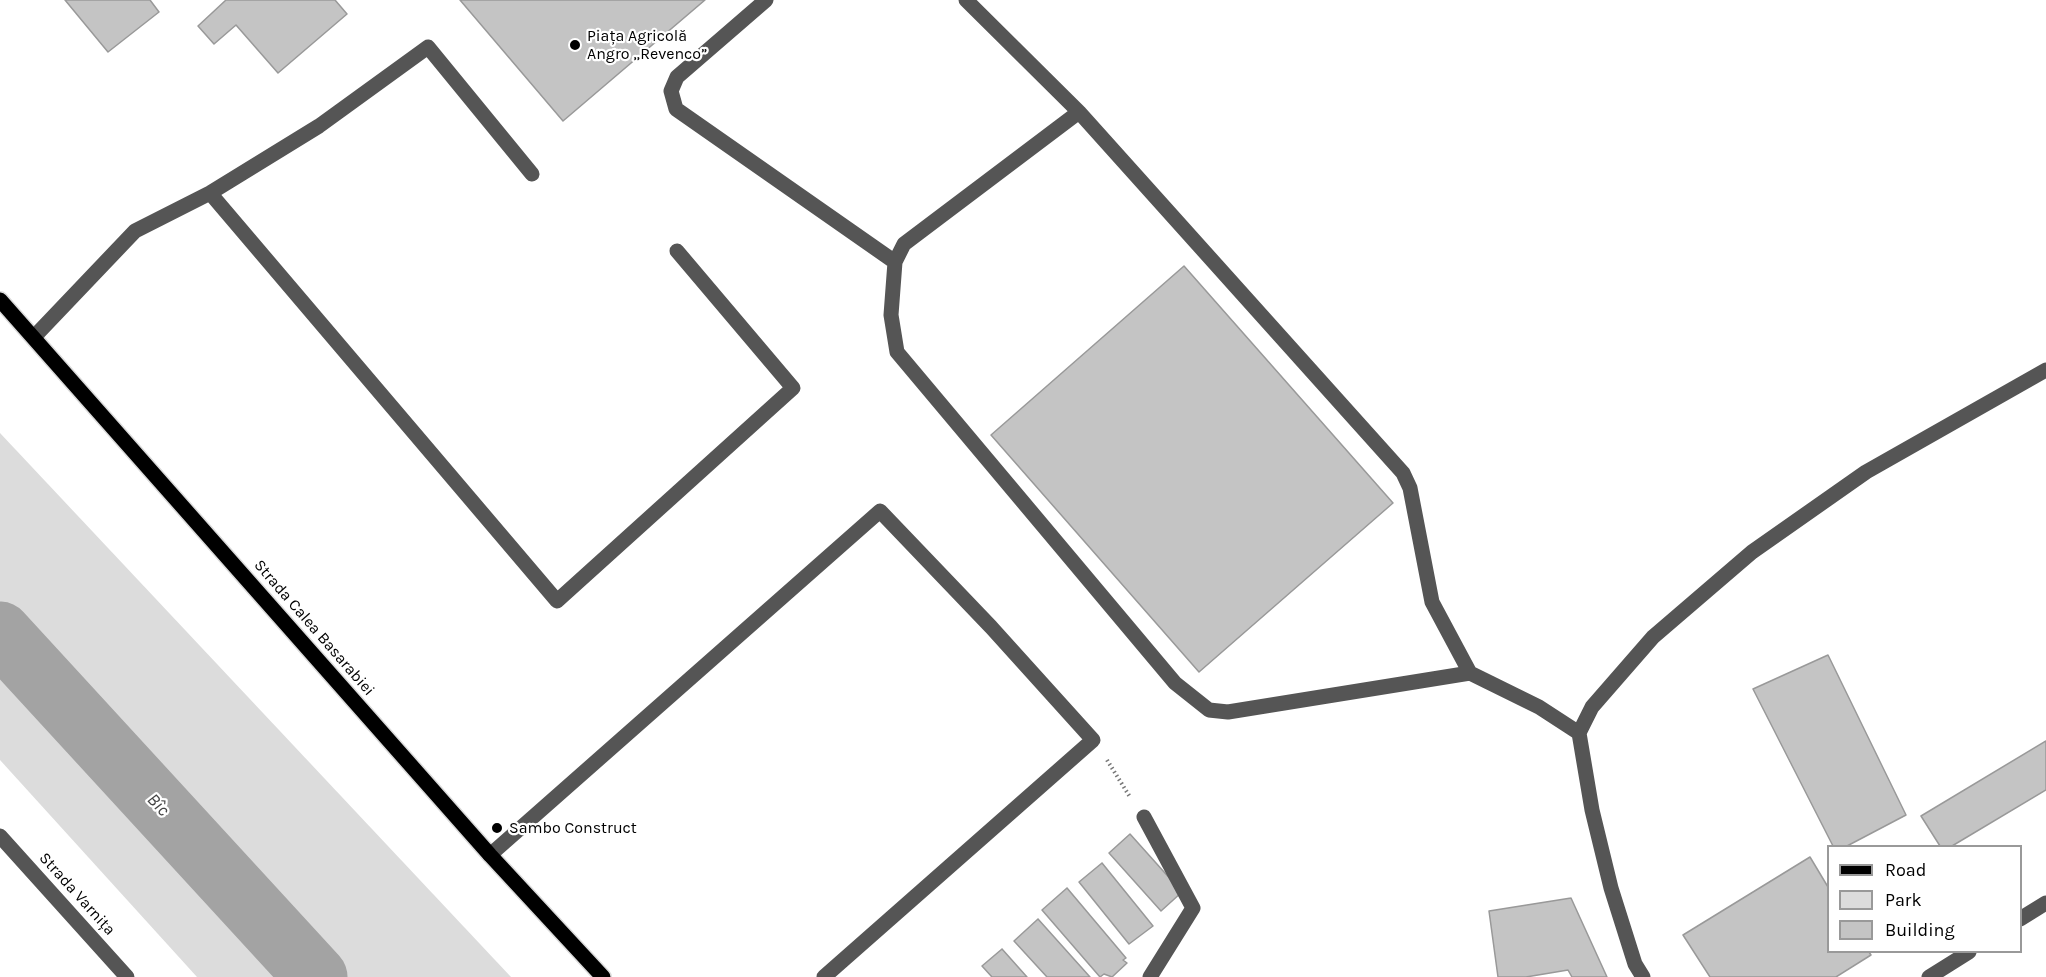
<!DOCTYPE html>
<html>
<head>
<meta charset="utf-8">
<style>
  body { margin:0 }
  #map { position:relative; width:2046px; height:977px; overflow:hidden; background:#fff; font-family:Karla,sans-serif }
  canvas { display:block }
  .legend { position:absolute; left:1827px; top:845px; width:195px; height:108px; box-sizing:border-box; background:#fff; border:2px solid #999; margin:0; padding:8px 10px; list-style:none; font-size:18px; color:#000 }
  .legend li { display:flex; align-items:center; gap:12px; height:30px }
  .legend b { width:30px; border:2px solid #999 }
</style>
</head>
<body>
<div id="map">
<canvas width="2046" height="977"></canvas>
<ul class="legend">
<li><b style="height:8px;background:#000"></b>Road</li>
<li><b style="height:16px;background:#dcdcdc"></b>Park</li>
<li><b style="height:16px;background:#c4c4c4"></b>Building</li>
</ul>
</div>
<script>
const c = document.querySelector('canvas').getContext('2d');
c.lineJoin = 'round';
function paint(path, color) {
  c.fillStyle = color;
  c.fill(path, 'evenodd');
}
function poly(rows) {
  const path = new Path2D();
  for (const r of rows) {
    path.moveTo(r[0], r[1]);
    for (let i = 2; i < r.length; i += 2) path.lineTo(r[i], r[i + 1]);
  }
  return path;
}
function strokePath(path, color, width, dash) {
  c.strokeStyle = color;
  c.lineWidth = width;
  c.lineCap = dash ? 'butt' : 'round';
  c.setLineDash(dash || []);
  c.stroke(path);
}
function label(font, color, halo, rows, align = 'center') {
  c.font = font + ' Karla,sans-serif';
  c.lineWidth = 4.5;
  c.setLineDash([]);
  c.textBaseline = 'middle';
  c.strokeStyle = halo;
  c.fillStyle = color;
  for (const [text, x, y, turn = 0] of rows) {
    c.save();
    c.translate(x, y);
    c.rotate((+turn || 0) * Math.PI / 180);
    c.textAlign = isNaN(turn) ? turn : align;
    if (halo) c.strokeText(text, 0, 0);
    c.fillText(text, 0, 0);
    c.restore();
  }
}
paint(poly([
  [0,433,511,977,197,977,0,760]
]), '#dcdcdc');
strokePath(poly([
  [0,633,316,977]
]), '#a3a3a3', 63);
const building = poly([
  [65,0,150,0,159,12,108,52,65,0],
  [226,0,335,0,347,14,278,73,236,25,214,44,198,26,226,0],
  [460,0,705,0,563,121,460,0],
  [1184,266,1393,503,1199,672,991,435,1184,266],
  [1828,655,1906,815,1847,846,1833,846,1753,689,1828,655],
  [2046,741,2046,790,1952,846,1940,846,1921,816,2046,741],
  [1130,834,1182,892,1161,911,1109,853,1130,834],
  [1810,857,1828,887,1828,952,1869,952,1871,955,1836,977,1710,977,1683,935,1810,857],
  [1102,863,1153,926,1129,944,1079,882,1102,863],
  [1067,888,1126,958,1123,960,1127,963,1112,977,1104,974,1100,977,1042,910,1067,888],
  [1571,898,1607,977,1572,977,1568,970,1526,977,1498,977,1489,911,1571,898],
  [1038,919,1090,977,1047,977,1014,941,1038,919],
  [1002,949,1027,977,992,977,982,966,1002,949]
]);
paint(building, '#c4c4c4');
strokePath(building, '#999', 1.5);
const major = poly([
  [0,300,490,855,603,977]
]);
strokePath(major, '#dbdbdb', 18);
strokePath(poly([
  [1107,760,1130,797]
]), '#777', 4, [1.5, 3]);
strokePath(poly([
  [766,0,677,77,671,91,676,109,895,262],
  [966,0,1079,112,1403,473,1410,488,1432,602,1470,673,1539,707,1579,733],
  [1079,112,904,244,895,262,891,315,897,352,1175,683,1209,710,1228,712,1470,673],
  [210,193,557,601,793,388,677,251],
  [34,337,135,231,210,193,319,126,428,47,532,174],
  [1144,817,1193,908,1150,977],
  [0,836,127,977],
  [490,855,880,511,991,627,1093,740,824,977],
  [2020,919,2046,903],
  [1643,977,1635,964,1611,888,1592,810,1579,733,1592,707,1653,637,1752,552,1866,472,2046,370],
  [1929,977,1969,952]
]), '#555', 15);
strokePath(major, '#000', 15);
for (const [x, y, r, color] of [
  [575,45,6,"#000"],
  [497,828,6,"#000"]
]) {
  const dot = new Path2D();
  dot.arc(x, y, r, 0, 2 * Math.PI);
  c.fillStyle = color;
  c.fill(dot);
  strokePath(dot, '#fff', 2);
}
label('16px', '#000', '#fff', [
  ["Piața Agricolă",587,36],
  ["Angro „Revenco”",587,54],
  ["Sambo Construct",509,828]
], 'left');
label('16px', '#000', '#fff', [
  ["Strada Calea Basarabiei",314,628,49],
  ["Strada Varnița",77,894,48]
]);
label('italic 18px', '#444', '#fff', [
  ["Bîc",158,805,47]
]);
</script>
</body>
</html>
